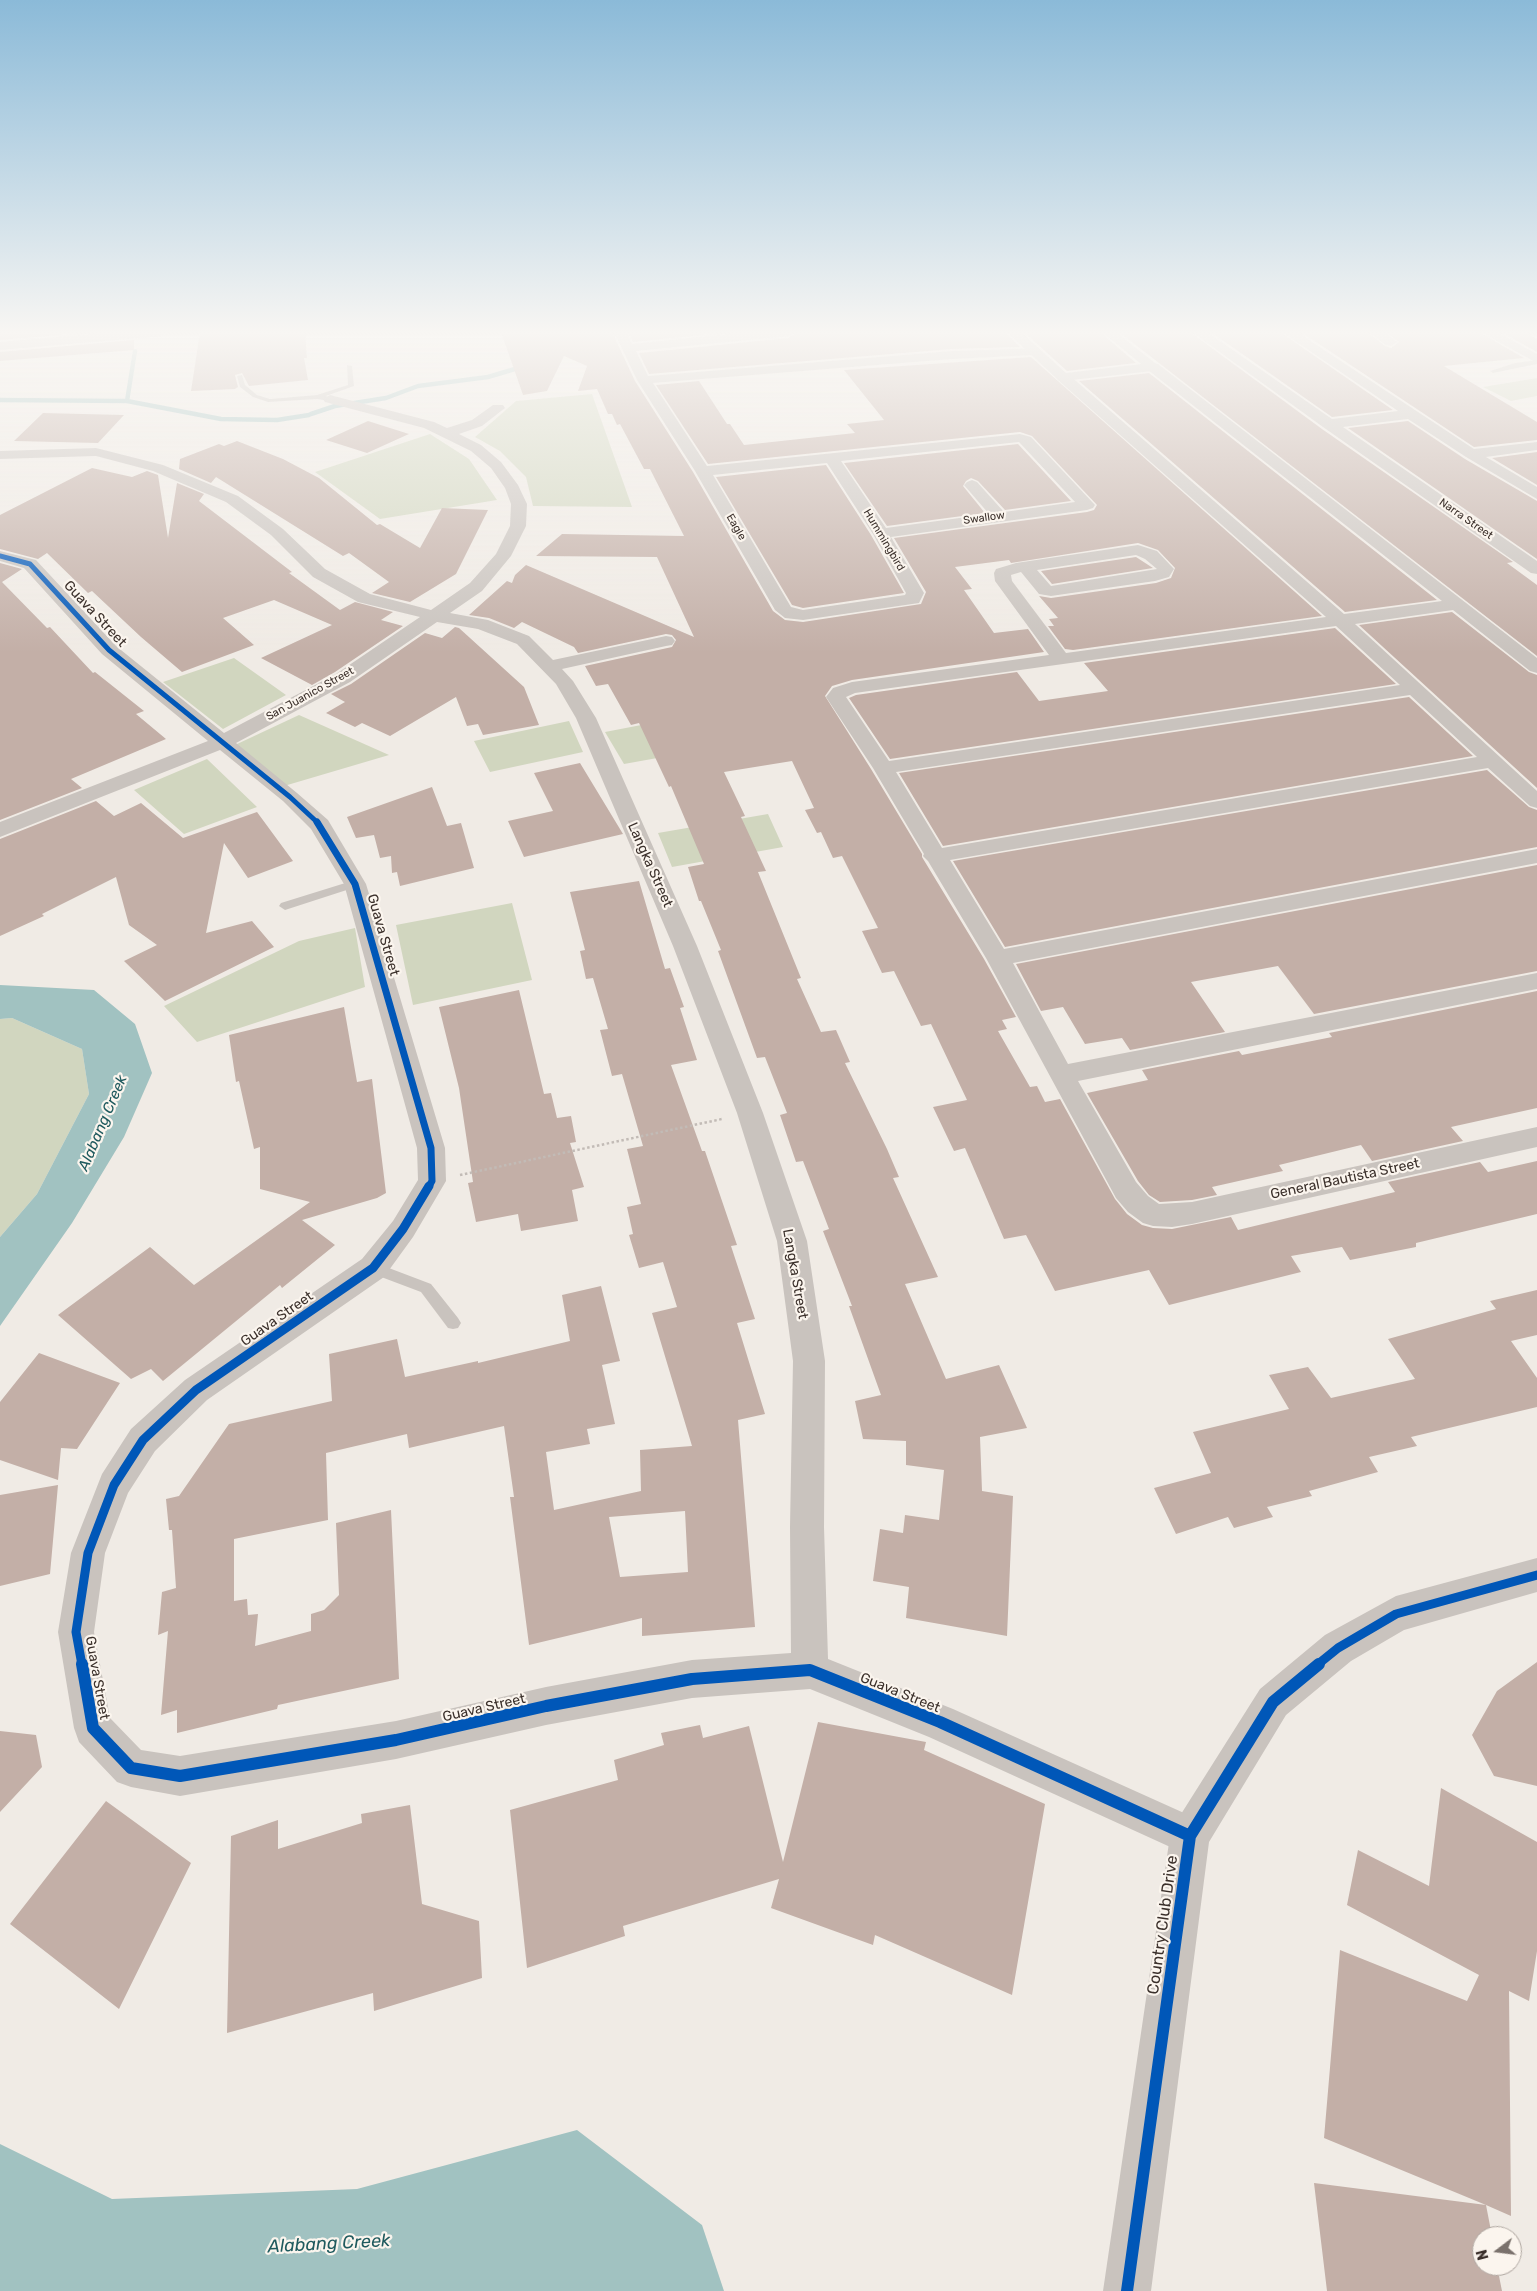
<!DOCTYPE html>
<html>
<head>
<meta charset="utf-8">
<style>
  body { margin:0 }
  #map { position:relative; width:1537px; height:2291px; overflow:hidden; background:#f0ebe5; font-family:Rubik,sans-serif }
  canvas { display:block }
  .north { position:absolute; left:1472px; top:2226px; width:50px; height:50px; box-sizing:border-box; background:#fbf5ee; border:1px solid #aea6a0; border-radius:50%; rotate:255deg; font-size:14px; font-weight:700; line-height:20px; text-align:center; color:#3b302b }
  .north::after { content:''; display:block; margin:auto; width:18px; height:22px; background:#7a716c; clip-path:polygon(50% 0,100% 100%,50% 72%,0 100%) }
</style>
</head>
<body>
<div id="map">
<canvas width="1537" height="2291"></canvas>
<div class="north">N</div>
</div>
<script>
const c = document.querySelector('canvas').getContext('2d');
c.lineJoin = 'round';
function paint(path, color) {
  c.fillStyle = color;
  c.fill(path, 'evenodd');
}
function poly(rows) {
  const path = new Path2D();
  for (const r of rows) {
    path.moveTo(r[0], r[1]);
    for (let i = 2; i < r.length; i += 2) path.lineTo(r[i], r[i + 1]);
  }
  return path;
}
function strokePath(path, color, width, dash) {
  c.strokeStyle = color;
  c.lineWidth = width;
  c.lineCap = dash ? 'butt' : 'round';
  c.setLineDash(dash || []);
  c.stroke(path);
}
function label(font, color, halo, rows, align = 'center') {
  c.font = font + ' Rubik,sans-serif';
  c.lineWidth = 4.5;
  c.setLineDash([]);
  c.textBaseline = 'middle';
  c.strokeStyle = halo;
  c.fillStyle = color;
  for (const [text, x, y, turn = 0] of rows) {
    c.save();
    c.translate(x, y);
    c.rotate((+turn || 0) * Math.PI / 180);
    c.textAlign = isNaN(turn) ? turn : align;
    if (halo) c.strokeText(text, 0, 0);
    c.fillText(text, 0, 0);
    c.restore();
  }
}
paint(poly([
  [1537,378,1537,396,1511,401,1483,387],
  [592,394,632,507,533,506,526,477,500,451,475,437,516,401],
  [430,434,469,459,497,500,380,519,315,472],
  [234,658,286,695,223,729,163,682],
  [719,710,735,744,624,764,605,732],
  [299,715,389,755,284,786,235,745],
  [569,721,583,752,490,772,474,741],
  [207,759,257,807,184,834,134,790],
  [768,814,783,847,672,867,658,833],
  [512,903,532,980,413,1005,396,925],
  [355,928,365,987,197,1042,164,1006,299,941],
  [12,1018,82,1049,89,1094,37,1194,0,1237,0,1019]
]), '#d1d6bf');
paint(poly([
  [0,985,94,990,135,1024,152,1073,124,1137,72,1223,0,1326,0,1237,37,1194,89,1094,82,1049,12,1018,0,1019],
  [577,2130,702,2225,724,2291,0,2291,0,2144,112,2199,357,2189]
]), '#a1c2c1');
strokePath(poly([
  [0,400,127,401,221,419,277,420,309,415],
  [127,401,135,351],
  [311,414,335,406,386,398,418,386,488,377,525,366]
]), '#a1c2c1', 4.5);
paint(poly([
  [0,332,92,332,0,340],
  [200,332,305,332,307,358,304,358,308,380,249,386,242,373,235,375,238,387,235,389,191,391],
  [501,332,612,332,635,381,693,472,773,611,785,620,803,622,921,604,926,592,894,538,1087,512,1094,510,1097,505,1032,436,1020,432,708,464,656,385,699,381,727,424,730,424,744,445,855,433,847,424,884,420,844,370,1031,357,1322,616,1073,650,1065,649,1048,626,1054,626,1049,619,1058,618,1039,596,1051,598,1156,583,1171,578,1175,568,1158,550,1138,543,1011,563,1009,560,955,567,972,589,964,590,994,633,1028,629,1044,652,852,680,832,686,825,696,871,769,922,854,922,857,984,959,1016,1017,1002,1020,1007,1029,998,1031,1030,1087,1037,1086,1045,1102,1060,1099,1115,1199,1127,1214,1142,1225,1153,1228,1172,1229,1231,1217,1238,1230,1395,1192,1388,1182,1480,1162,1488,1172,1537,1161,1537,1214,1416,1243,1416,1247,1350,1260,1342,1247,1291,1256,1301,1272,1169,1305,1149,1270,1055,1291,1026,1235,1004,1239,965,1148,954,1151,933,1107,967,1100,931,1024,921,1026,894,971,882,973,862,931,878,928,842,856,833,858,821,832,817,833,805,810,814,808,792,761,724,772,745,816,741,817,766,871,758,872,801,978,797,979,821,1032,836,1030,850,1062,845,1063,887,1149,899,1177,893,1178,938,1277,905,1284,946,1379,999,1365,1027,1428,980,1437,982,1491,1013,1496,1007,1636,906,1618,909,1587,873,1581,880,1529,903,1533,905,1515,939,1520,944,1470,906,1465,906,1441,863,1439,855,1401,881,1395,849,1306,852,1306,823,1231,829,1229,803,1161,796,1162,780,1115,787,1113,765,1057,757,1058,718,951,721,950,701,901,699,901,688,867,704,864,671,786,669,787,639,723,631,725,608,684,596,686,585,666,672,647,676,640,672,635,666,634,578,653,574,647,522,622,514,628,489,618,469,615,507,581,512,583,515,575,526,565,694,637,657,557,536,556,562,534,684,536,650,469,644,469,620,424,617,425,612,414,608,414,597,389,578,391,587,366,564,356,547,391,523,395],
  [628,332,729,332,633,342],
  [797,332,1005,332,1020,347,952,349,649,374,639,353,789,338],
  [1024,332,1100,332,1136,363,1067,371],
  [1119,332,1190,332,1322,429,1513,562,1507,563,1537,585,1537,656],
  [1211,332,1280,332,1393,410,1332,417],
  [1301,332,1367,332,1385,346,1391,348,1399,342,1387,332,1479,332,1524,358,1444,366,1537,422,1537,440,1474,447],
  [1501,332,1524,332,1537,339,1537,352],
  [134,340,134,350,0,361,0,352],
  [1149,373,1437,600,1345,612,1079,381],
  [43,413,124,415,98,443,14,441],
  [368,421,409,434,367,453,326,440],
  [1408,421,1465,459,1537,501,1537,559,1348,428],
  [237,441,283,459,319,478,377,525,380,524,420,548,442,508,488,510,456,574,410,602,372,593,389,582,349,553,343,556,216,477,211,483,179,469,180,459,219,444,224,446],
  [1018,444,1071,501,1005,510,978,481,971,478,966,481,963,486,985,513,887,526,844,463],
  [1537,452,1537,485,1492,458],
  [826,465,871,535,904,593,803,608,792,605,716,477],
  [92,468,132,477,147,471,158,475,168,538,177,483,204,494,199,501,292,572,289,573,340,610,355,602,393,612,381,620,403,626,335,672,312,685,261,658,332,625,274,600,223,618,254,645,182,672,141,637,92,591,88,593,47,553,38,559,0,549,0,515],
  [1136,557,1153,568,1052,584,1041,571],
  [0,563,22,569,2,582,47,628,50,627,93,673,95,672,144,711,136,714,166,739,71,779,82,788,0,820],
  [1452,612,1529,672,1537,675,1537,788,1359,625],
  [455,627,459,628,524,687,539,725,483,735,478,724,467,726,456,697,390,736,362,723,355,727,326,713,345,702,331,694,351,684,425,633,442,638],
  [1335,628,1396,684,890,759,849,698,856,695,1017,672,1039,701,1108,691,1084,663],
  [1409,697,1473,756,943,846,899,773],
  [580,763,623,834,524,857,508,821,553,811,534,773],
  [1487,770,1529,807,1537,810,1537,847,1005,947,953,861],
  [432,787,447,826,461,823,474,868,400,886,397,872,392,873,391,856,380,858,374,835,356,838,347,817],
  [96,801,114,816,141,803,183,838,257,812,293,861,248,878,224,843,206,933,252,921,274,947,165,1001,124,961,157,945,129,925,116,877,42,914,44,916,0,936,0,839],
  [1537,865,1537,971,1314,1014,1278,966,1191,982,1225,1032,1130,1050,1122,1038,1085,1044,1063,1007,1041,1011,1016,964],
  [639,881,665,969,670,968,684,1007,680,1008,697,1060,671,1065,702,1151,705,1151,737,1245,731,1246,755,1319,737,1323,765,1414,738,1420,755,1627,642,1636,642,1618,529,1645,510,1497,514,1497,504,1426,409,1448,407,1434,326,1453,328,1520,234,1539,234,1601,247,1599,248,1615,258,1614,255,1646,311,1631,311,1614,324,1610,339,1595,336,1523,391,1510,399,1679,278,1705,277,1709,177,1733,177,1710,161,1715,168,1631,158,1635,162,1592,176,1588,172,1530,169,1530,166,1499,179,1496,229,1424,332,1401,329,1354,397,1339,405,1377,478,1361,478,1363,570,1341,562,1295,601,1286,620,1361,602,1365,615,1424,587,1429,590,1444,546,1452,554,1510,641,1491,640,1450,692,1446,652,1313,677,1307,663,1262,639,1268,629,1235,633,1234,627,1207,641,1204,627,1149,643,1146,622,1074,612,1076,600,1030,608,1029,593,978,586,979,580,951,585,950,570,892],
  [685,1511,688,1572,620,1577,609,1517],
  [519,990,544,1094,551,1093,557,1118,571,1116,576,1142,570,1143,584,1187,572,1190,578,1221,521,1231,518,1214,476,1222,468,1183,473,1182,459,1088,439,1007],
  [1537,991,1537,1108,1451,1127,1463,1141,1372,1161,1361,1145,1279,1165,1283,1171,1212,1187,1217,1195,1192,1200,1160,1202,1149,1195,1138,1181,1087,1093,1148,1080,1142,1070,1239,1051,1242,1055,1332,1037,1329,1033],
  [344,1007,357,1082,372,1079,386,1193,377,1198,302,1220,335,1245,282,1288,280,1285,163,1381,151,1369,131,1379,58,1315,150,1247,194,1285,310,1202,260,1189,260,1147,254,1149,239,1081,236,1082,229,1035],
  [1537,1290,1537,1335,1511,1341,1537,1378,1537,1407,1411,1437,1417,1446,1369,1457,1378,1472,1309,1491,1312,1496,1267,1507,1273,1517,1234,1528,1228,1517,1176,1534,1154,1488,1211,1473,1193,1432,1289,1409,1269,1375,1308,1367,1331,1398,1415,1379,1388,1339,1496,1309,1490,1301],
  [39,1353,120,1383,77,1449,61,1448,58,1480,0,1460,0,1402],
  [58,1485,50,1574,0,1586,0,1495],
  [1537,1662,1537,1786,1494,1776,1472,1735,1497,1691],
  [818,1722,926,1742,924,1750,1045,1804,1012,1995,875,1935,873,1945,771,1908,779,1879,623,1926,625,1936,527,1968,510,1810,618,1780,614,1760,664,1745,661,1733,700,1725,703,1738,749,1726,783,1862],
  [0,1731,36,1735,42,1767,0,1812],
  [1441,1788,1537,1842,1537,1951,1529,2001,1509,1991,1511,2216,1486,2205,1492,2236,1482,2236,1482,2266,1497,2266,1502,2291,1327,2291,1314,2183,1486,2205,1324,2138,1340,1950,1467,2001,1479,1975,1347,1905,1358,1850,1429,1886],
  [106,1801,191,1863,119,2009,10,1924],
  [410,1805,422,1904,479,1921,482,1978,374,2011,373,1993,227,2033,231,1836,278,1820,278,1849,362,1823,361,1814]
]), '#c3afa7');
strokePath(poly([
  [460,1175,722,1119]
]), '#c2bbb6', 2.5, [2.5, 2.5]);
paint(poly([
  [1537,360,1537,364,1493,373,1490,371,1515,363,1537,360],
  [347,365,352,366,354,386,326,396,332,398,332,400,330,401,317,399,268,402,253,397,240,387,237,376,242,375,245,385,257,395,270,399,317,395,348,385,347,365],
  [355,880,359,882,361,884,359,886,285,910,279,906,281,903,355,880],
  [373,1262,431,1284,458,1318,461,1323,458,1328,453,1329,448,1328,421,1292,368,1272,366,1268,368,1264,373,1262]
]), '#c9c3be');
paint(poly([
  [116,332,168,332,162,336,0,350,0,342,116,332],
  [614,332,626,332,632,344,749,332,795,332,789,336,636,351,648,376,952,351,1039,348,1040,351,1034,355,952,359,653,383,707,466,1020,434,1031,437,1095,505,1093,508,1087,510,891,537,924,593,919,603,803,620,785,618,775,610,695,471,637,380,614,332],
  [1019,442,1075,502,1004,512,977,482,972,480,967,482,964,485,989,514,886,528,841,461,1019,442],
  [827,463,873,534,906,593,905,595,803,610,791,607,713,475,827,463],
  [1192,332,1207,332,1332,419,1398,411,1282,332,1297,332,1474,449,1537,442,1537,450,1486,457,1537,487,1537,499,1466,457,1408,419,1343,427,1537,561,1537,574,1531,573,1323,427,1192,332],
  [1369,332,1384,332,1397,342,1391,346,1386,345,1369,332],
  [1481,332,1497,332,1537,354,1537,363,1481,332],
  [1153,363,1158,364,1537,658,1537,673,1530,671,1453,610,1355,624,1537,791,1537,808,1530,806,1488,768,950,860,1004,949,1537,849,1537,863,1013,963,1068,1064,1537,973,1537,989,1078,1081,1136,1182,1148,1196,1159,1204,1192,1202,1537,1127,1537,1147,1192,1224,1172,1227,1153,1226,1143,1223,1128,1212,1116,1198,986,958,928,861,923,856,924,854,873,768,826,697,833,688,852,682,1049,655,995,581,994,573,996,569,1016,563,1138,545,1157,551,1174,569,1169,577,1155,581,1051,596,1039,594,1021,572,1011,575,1012,581,1066,653,1326,617,1058,380,1056,377,1058,374,1063,373,1068,374,1344,614,1442,601,1148,370,1146,367,1148,364,1153,363],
  [1136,555,1145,559,1157,569,1051,586,1037,570,1136,555],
  [1336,626,1400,685,889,761,846,697,855,693,1336,626],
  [1410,695,1477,757,942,848,896,772,1410,695],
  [330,395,434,422,447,428,472,420,493,405,503,405,505,408,482,426,459,434,481,445,501,462,518,485,527,504,526,526,511,556,482,591,450,613,488,620,529,636,553,660,666,636,672,637,675,641,672,645,666,646,562,669,573,681,596,718,697,946,763,1113,807,1241,825,1361,824,1527,828,1659,953,1709,1204,1822,1210,1836,1204,1850,1190,1856,929,1737,810,1689,692,1698,546,1725,396,1759,180,1796,131,1787,117,1782,79,1742,74,1728,58,1632,71,1553,102,1474,131,1429,185,1380,362,1259,393,1221,418,1180,417,1148,344,884,311,829,283,801,220,750,0,837,0,822,208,741,102,654,24,568,0,561,0,551,36,560,116,646,224,733,336,674,420,617,358,602,313,577,271,535,226,502,153,471,96,456,0,459,0,451,96,448,163,465,238,496,283,529,325,569,370,594,431,610,470,583,496,554,510,526,511,504,505,488,491,468,471,451,424,428,325,402,323,399,330,395],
  [437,622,478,629,517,644,556,684,576,718,673,946,737,1113,777,1241,793,1361,790,1527,791,1653,692,1660,546,1687,396,1721,180,1756,141,1750,110,1718,94,1632,105,1553,128,1493,155,1451,207,1400,384,1277,413,1237,446,1181,445,1148,366,884,328,820,297,793,236,743,350,682,437,622]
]), '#c9c3be');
paint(poly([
  [1007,332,1021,332,1066,373,1141,364,1102,332,1116,332,1160,367,1153,371,1063,381,1058,380,1007,332],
  [1537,1558,1537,1592,1404,1630,1351,1661,1286,1715,1209,1842,1151,2291,1103,2291,1170,1836,1176,1822,1260,1689,1325,1635,1396,1596,1537,1558]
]), '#c9c3be');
strokePath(poly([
  [0,556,30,564,109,650,290,797,318,823]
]), '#0057b8', 5);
strokePath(poly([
  [317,822,355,884,431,1148,432,1181,428,1188]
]), '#0057b8', 7);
strokePath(poly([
  [82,1665,76,1632,88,1553,114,1485,143,1440,196,1390,373,1268,403,1229,429,1186],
  [1317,1665,1338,1648,1396,1614,1537,1575]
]), '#0057b8', 9);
strokePath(poly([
  [82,1664,93,1728,131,1768,180,1776,396,1740,546,1706,692,1679,810,1670,940,1722,1190,1836],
  [1127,2291,1190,1836,1273,1702,1319,1664]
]), '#0057b8', 12);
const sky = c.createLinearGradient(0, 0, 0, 653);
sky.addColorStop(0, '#8bbad8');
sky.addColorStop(0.51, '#f8f6f3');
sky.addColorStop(1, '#f8f6f300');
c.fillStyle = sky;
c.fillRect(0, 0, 1537, 653);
label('11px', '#3b302b', '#fbf5ee', [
  ["Swallow",984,518,-8],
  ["Narra Street",1466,519,35],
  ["Eagle",736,527,60],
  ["Hummingbird",884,540,59],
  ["San Juanico Street",310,694,-29]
]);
label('14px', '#3b302b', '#fbf5ee', [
  ["Guava Street",95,614,47],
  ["Langka Street",650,865,66],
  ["Guava Street",383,935,74],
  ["General Bautista Street",1345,1179,-12],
  ["Langka Street",795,1274,80],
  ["Guava Street",277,1319,-35],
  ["Guava Street",97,1678,80],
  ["Guava Street",900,1693,22],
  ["Guava Street",484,1708,-13]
]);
label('italic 15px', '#1f5a5e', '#fbf5ee', [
  ["Alabang Creek",103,1123,-67]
]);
label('16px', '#3b302b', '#fbf5ee', [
  ["Country Club Drive",1163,1925,-82]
]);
label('italic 18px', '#1f5a5e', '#fbf5ee', [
  ["Alabang Creek",329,2244,-3]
]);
</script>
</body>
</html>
